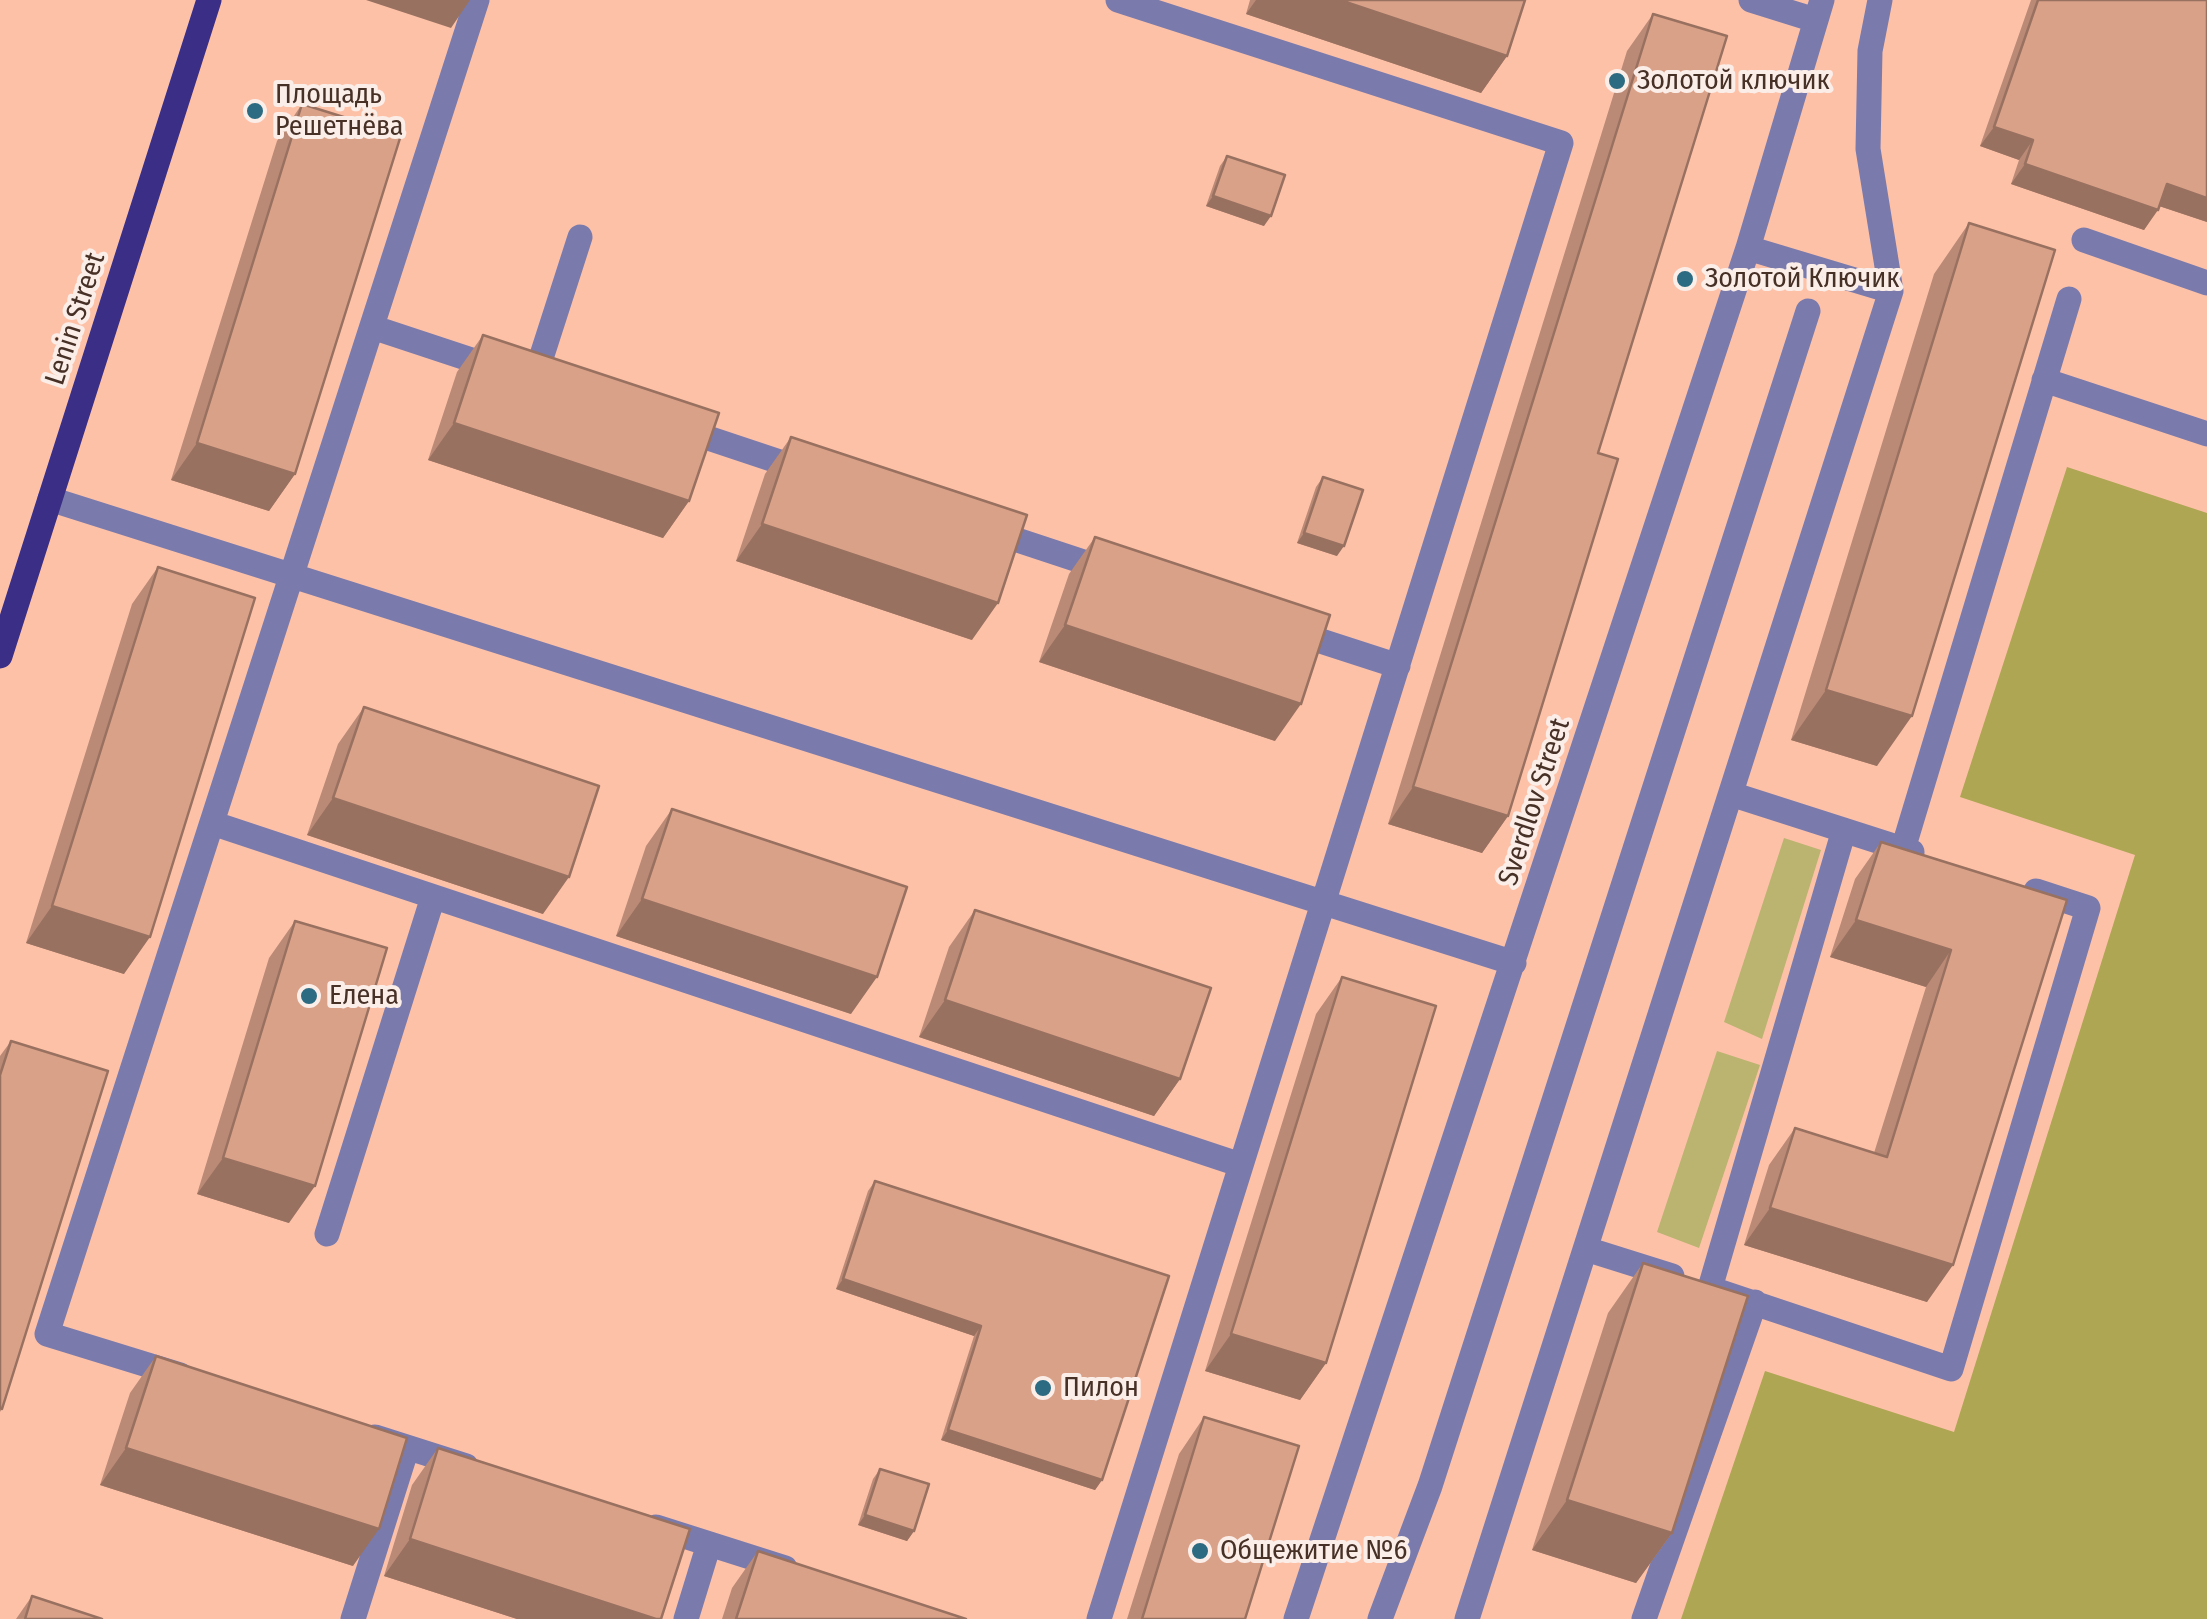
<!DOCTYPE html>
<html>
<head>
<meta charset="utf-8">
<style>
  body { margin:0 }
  canvas { display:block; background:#fdc1a8 }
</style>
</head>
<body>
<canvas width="2207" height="1619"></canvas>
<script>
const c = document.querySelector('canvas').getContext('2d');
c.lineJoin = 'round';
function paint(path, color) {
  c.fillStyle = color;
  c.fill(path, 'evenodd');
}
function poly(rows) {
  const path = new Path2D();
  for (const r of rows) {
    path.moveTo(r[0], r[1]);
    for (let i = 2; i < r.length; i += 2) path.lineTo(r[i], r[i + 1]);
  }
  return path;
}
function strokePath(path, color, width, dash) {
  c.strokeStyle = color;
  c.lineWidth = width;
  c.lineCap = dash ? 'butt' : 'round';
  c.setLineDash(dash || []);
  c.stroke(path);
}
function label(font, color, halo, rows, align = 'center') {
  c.font = font + ' "Fira Sans Condensed",sans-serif';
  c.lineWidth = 8;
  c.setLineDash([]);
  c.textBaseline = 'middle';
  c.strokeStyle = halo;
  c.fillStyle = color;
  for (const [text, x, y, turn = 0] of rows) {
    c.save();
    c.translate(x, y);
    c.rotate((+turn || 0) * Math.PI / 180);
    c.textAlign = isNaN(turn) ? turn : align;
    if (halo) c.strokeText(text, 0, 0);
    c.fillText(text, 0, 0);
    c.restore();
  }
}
paint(poly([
  [1784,838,1821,850,1762,1039,1724,1022],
  [1717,1051,1760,1065,1699,1248,1657,1232]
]), '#bbb470');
paint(poly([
  [2067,467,2207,513,2207,1619,1681,1619,1765,1371,1954,1432,2135,855,1960,797]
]), '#afa654');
strokePath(poly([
  [1751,0,1815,20],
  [2084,240,2207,283],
  [1748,248,1891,291],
  [372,327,496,368],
  [534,380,580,237],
  [2044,380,2207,434],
  [681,429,804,470],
  [50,499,1514,963],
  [990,531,1108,570],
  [1293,632,1398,666],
  [1731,794,1912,852],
  [212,823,1241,1165],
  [1903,849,2069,299],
  [327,1234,433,897],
  [1586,1249,1672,1276],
  [1710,1288,1844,830],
  [1715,1290,1951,1369,2088,908,2036,891],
  [180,1375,47,1334,477,0],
  [375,1437,466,1466],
  [656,1527,785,1568],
  [353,1619,407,1448],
  [686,1619,709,1544],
  [1099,1619,1561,143,1118,0],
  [1296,1619,1748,248,1822,0],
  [1380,1619,1430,1486,1808,311],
  [1467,1619,1891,291,1868,149,1870,51,1880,0],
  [1644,1619,1755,1302]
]), '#7a7bac', 25);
strokePath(poly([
  [0,656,209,0]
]), '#3a2e86', 25);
paint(poly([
  [1250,0,1525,0,1507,56,1481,93,1246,14],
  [2031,0,2207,0,2207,222,2159,206,2144,230,2011,184,2019,160,1980,146],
  [1653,14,1598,453,1508,816,1482,853,1388,824,1627,51],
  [302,104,295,474,269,511,171,480,277,141],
  [1227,156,1264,226,1206,206,1220,166],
  [1969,223,1877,766,1791,740,1934,274],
  [483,335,689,501,663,538,428,460,457,372],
  [791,437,972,640,736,561,765,474],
  [1323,477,1337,556,1297,543,1316,487],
  [1095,537,1275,741,1039,662,1069,574],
  [158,567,124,974,26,943,132,604],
  [364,707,543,914,307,835,338,744],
  [672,809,851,1014,616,936,646,846],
  [1881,842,2067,900,1927,1302,1744,1245,1769,1165,1795,1128,1874,1153,1926,987,1830,957,1855,879],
  [975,910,1180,1079,1154,1116,919,1037,949,947],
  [295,921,289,1223,197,1194,269,958],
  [1342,977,1326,1363,1300,1400,1205,1371,1316,1014],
  [11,1041,2,1409,0,1412,0,1056],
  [875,1181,1102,1480,1095,1490,941,1440,974,1336,836,1289,868,1191],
  [1643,1263,1672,1533,1636,1583,1532,1550,1608,1313],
  [156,1356,353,1566,100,1485,130,1393],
  [1204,1417,1245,1619,1127,1619,1179,1454],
  [438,1448,661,1619,517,1619,384,1576,412,1485],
  [880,1469,914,1531,907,1541,858,1525,873,1479],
  [758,1551,966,1619,722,1619,732,1588],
  [32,1596,102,1619,16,1619]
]), '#bb8a76');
paint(poly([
  [366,0,470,0,451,28],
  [1256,0,1340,0,1507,56,1481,93,1246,14],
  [1994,127,2033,140,2019,160,1980,146],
  [2025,164,2158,210,2144,230,2011,184],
  [2167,184,2207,198,2207,222,2153,204],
  [1213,196,1271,216,1264,226,1206,206],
  [454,423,689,501,663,538,428,460],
  [197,443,295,474,269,511,171,480],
  [762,524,998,603,972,640,736,561],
  [1304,533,1344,546,1337,556,1297,543],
  [1065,625,1301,704,1275,741,1039,662],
  [1826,690,1912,716,1877,766,1791,740],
  [1413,787,1508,816,1482,853,1388,824],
  [333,798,569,877,543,914,307,835],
  [642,899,877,977,851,1014,616,936],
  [52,906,150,937,124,974,26,943],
  [1856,920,1951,950,1926,987,1830,957],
  [945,1000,1180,1079,1154,1116,919,1037],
  [223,1158,315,1186,289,1223,197,1194],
  [1770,1208,1953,1265,1927,1302,1744,1245],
  [843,1279,981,1326,974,1336,836,1289],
  [1231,1334,1326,1363,1300,1400,1205,1371],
  [948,1430,1102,1480,1095,1490,941,1440],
  [126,1448,379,1529,353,1566,100,1485],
  [1567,1500,1672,1533,1636,1583,1532,1550],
  [865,1515,914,1531,907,1541,858,1525],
  [410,1539,656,1619,517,1619,384,1576]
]), '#997160');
const building = poly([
  [1340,0,1525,0,1507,56,1340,0],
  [2038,0,2207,0,2207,198,2167,184,2158,210,2025,164,2033,140,1994,127,2038,0],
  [1653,14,1727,36,1598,453,1618,459,1508,816,1413,787,1653,14],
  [302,104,401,135,295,474,197,443,302,104],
  [1227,156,1285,175,1271,216,1213,196,1227,156],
  [1969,223,2055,250,1912,716,1826,690,1969,223],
  [483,335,719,413,689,501,454,423,483,335],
  [791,437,1027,515,998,603,762,524,791,437],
  [1323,477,1363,490,1344,546,1304,533,1323,477],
  [1095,537,1330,615,1301,704,1065,625,1095,537],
  [158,567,255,598,150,937,52,906,158,567],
  [364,707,599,786,569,877,333,798,364,707],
  [672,809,907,887,877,977,642,899,672,809],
  [1881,842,2067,900,1953,1265,1770,1208,1795,1128,1887,1157,1951,950,1856,920,1881,842],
  [975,910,1211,988,1180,1079,945,1000,975,910],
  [295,921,387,948,315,1186,223,1158,295,921],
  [1342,977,1436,1006,1326,1363,1231,1334,1342,977],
  [11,1041,108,1071,2,1409,0,1408,0,1075,11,1041],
  [875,1181,1169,1276,1102,1480,948,1430,981,1326,843,1279,875,1181],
  [1643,1263,1748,1296,1672,1533,1567,1500,1643,1263],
  [156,1356,407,1438,379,1529,126,1448,156,1356],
  [1204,1417,1299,1446,1245,1619,1142,1619,1204,1417],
  [438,1448,690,1529,661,1619,656,1619,410,1539,438,1448],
  [880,1469,929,1484,914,1531,865,1515,880,1469],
  [758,1551,966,1619,736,1619,758,1551],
  [32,1596,102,1619,25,1619,32,1596]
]);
paint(building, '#daa189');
strokePath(building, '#997160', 2.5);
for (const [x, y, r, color] of [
  [1617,81,10,"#2c6b81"],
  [255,111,10,"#2c6b81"],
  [1685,279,10,"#2c6b81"],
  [309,996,10,"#2c6b81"],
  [1043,1388,10,"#2c6b81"],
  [1200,1551,10,"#2c6b81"]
]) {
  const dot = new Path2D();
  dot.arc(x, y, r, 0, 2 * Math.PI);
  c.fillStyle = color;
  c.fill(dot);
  strokePath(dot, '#fbeee9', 4);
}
label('28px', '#473026', '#fbeee9', [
  ["Золотой ключик",1637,81],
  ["Площадь",275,95],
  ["Решетнёва",275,127],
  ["Золотой Ключик",1705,279],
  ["Елена",329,996],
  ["Пилон",1063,1388],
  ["Общежитие №6",1220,1551]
], 'left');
label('28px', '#473026', '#fbeee9', [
  ["Lenin Street",76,319,-72],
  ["Sverdlov Street",1535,802,-72]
]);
</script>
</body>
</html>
